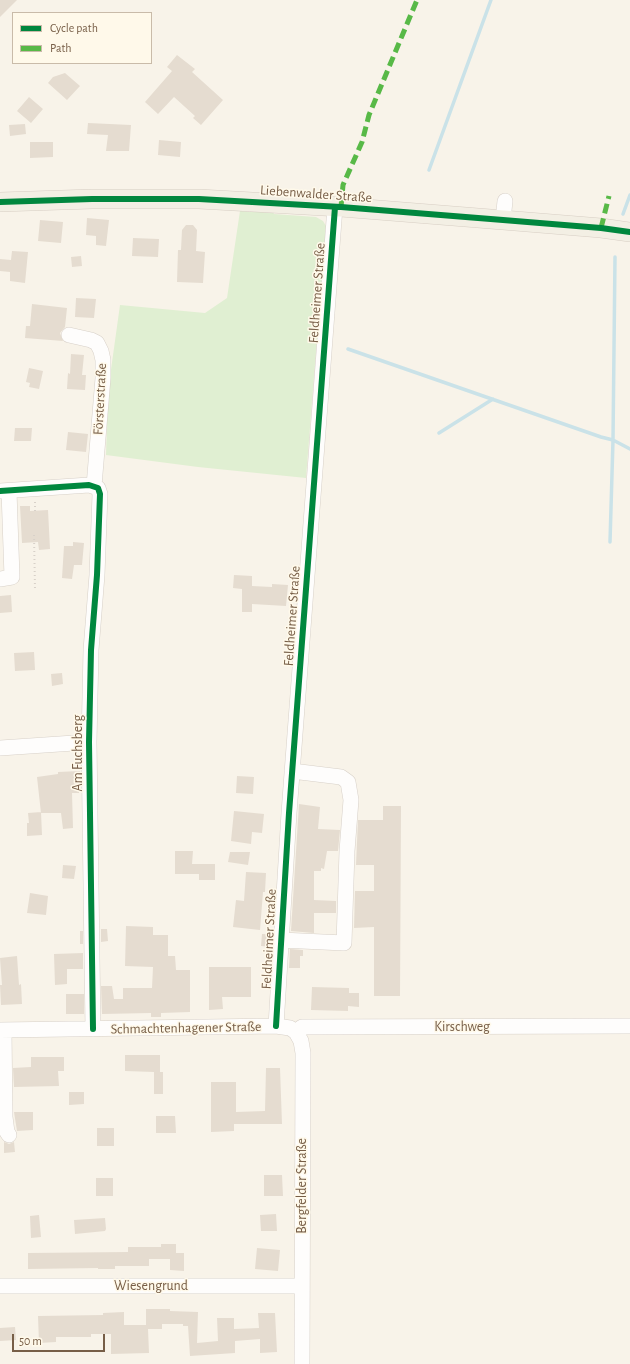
<!DOCTYPE html>
<html>
<head>
<meta charset="utf-8">
<style>
  body { margin:0 }
  #map { position:relative; width:630px; height:1364px; overflow:hidden; background:#f8f3e9; font-family:"Alegreya Sans",sans-serif }
  canvas { display:block }
  .legend { position:absolute; left:12px; top:12px; width:140px; height:52px; box-sizing:border-box; background:#fff9ea; border:1px solid #c9bba9; margin:0; padding:5px 7px; list-style:none; font-size:12px; color:#775e47 }
  .legend li { display:flex; align-items:center; gap:8px; height:20px }
  .legend b { width:20px; border:1px solid #c9bba9 }
  .scale { position:absolute; left:12px; top:1334px; width:93px; height:18px; box-sizing:border-box; border:2px solid #775e47; border-top:0; padding-left:5px; font-size:12px; line-height:14px; white-space:nowrap; color:#775e47; -webkit-text-stroke:3px #fff9ea; paint-order:stroke }
</style>
</head>
<body>
<div id="map">
<canvas width="630" height="1364"></canvas>
<ul class="legend">
<li><b style="height:5px;background:#00873e"></b>Cycle path</li>
<li><b style="height:5px;background:#58b947"></b>Path</li>
</ul>
<div class="scale">50 m</div>
</div>
<script>
const c = document.querySelector('canvas').getContext('2d');
c.lineJoin = 'round';
function paint(path, color) {
  c.fillStyle = color;
  c.fill(path, 'evenodd');
}
function poly(rows) {
  const path = new Path2D();
  for (const r of rows) {
    path.moveTo(r[0], r[1]);
    for (let i = 2; i < r.length; i += 2) path.lineTo(r[i], r[i + 1]);
  }
  return path;
}
function strokePath(path, color, width, dash) {
  c.strokeStyle = color;
  c.lineWidth = width;
  c.lineCap = dash ? 'butt' : 'round';
  c.setLineDash(dash || []);
  c.stroke(path);
}
function label(font, color, halo, rows, align = 'center') {
  c.font = font + ' "Alegreya Sans",sans-serif';
  c.lineWidth = 3;
  c.setLineDash([]);
  c.textBaseline = 'middle';
  c.strokeStyle = halo;
  c.fillStyle = color;
  for (const [text, x, y, turn = 0] of rows) {
    c.save();
    c.translate(x, y);
    c.rotate((+turn || 0) * Math.PI / 180);
    c.textAlign = isNaN(turn) ? turn : align;
    if (halo) c.strokeText(text, 0, 0);
    c.fillText(text, 0, 0);
    c.restore();
  }
}
paint(poly([
  [240,211,273,212,274,214,316,217,323,221,326,226,306,478,198,467,106,455,108,391,120,305,205,313,227,298]
]), '#e0efd2');
strokePath(poly([
  [429,170,491,0],
  [623,214,630,195],
  [348,349,601,437,613,440,630,449],
  [439,433,493,399],
  [610,542,613,440,615,257]
]), '#cae2e8', 3.5);
paint(poly([
  [0,0,17,0,0,17],
  [177,55,195,69,192,72,223,100,201,125,193,118,195,116,174,97,158,114,145,102,172,71,167,67],
  [65,73,80,86,67,100,48,83,53,77],
  [29,97,43,109,31,123,17,111],
  [88,123,131,125,129,151,106,151,108,135,87,134],
  [25,124,26,134,10,136,9,125],
  [159,140,181,142,180,157,158,155],
  [30,142,53,142,53,157,30,158],
  [87,218,109,220,106,246,96,245,96,236,86,235],
  [40,220,63,222,61,243,38,241],
  [186,225,193,225,197,230,196,251,205,252,203,283,177,282,178,250,181,250,182,230],
  [133,238,159,239,158,257,132,256],
  [12,251,28,252,25,283,10,281,10,272,0,271,0,259,11,260],
  [81,256,82,266,72,267,71,257],
  [76,298,96,299,94,318,75,317],
  [32,304,67,308,65,327,60,333,63,341,25,338,26,326,30,326],
  [71,354,84,355,82,375,86,375,85,390,67,389,68,373,70,374],
  [29,368,43,371,39,389,29,387,30,383,26,382],
  [15,428,32,428,31,441,14,441],
  [68,432,88,434,86,452,66,450],
  [20,506,30,506,30,511,48,510,50,549,39,550,38,542,22,543],
  [73,542,84,543,82,565,74,565,72,579,62,578,64,546,73,546],
  [234,575,252,576,252,586,272,587,272,584,288,585,286,606,252,604,252,612,242,612,242,589,233,588],
  [11,595,12,612,0,613,0,596],
  [34,652,35,670,15,671,14,653],
  [62,673,63,684,52,686,51,674],
  [80,771,81,786,79,786,79,793,72,793,73,828,63,829,61,813,41,813,37,777,58,774,58,772],
  [237,776,254,777,253,794,236,793],
  [299,804,320,807,318,829,340,830,338,851,327,851,324,869,321,868,321,871,314,871,314,900,336,901,336,913,314,913,314,933,291,931],
  [383,806,401,806,400,996,374,996,374,927,354,928,355,891,374,891,374,865,356,865,358,820,383,820],
  [234,811,264,814,262,833,252,832,251,844,231,841],
  [41,812,42,835,27,836,27,823,29,823,28,813],
  [175,851,193,851,192,864,215,864,215,880,199,880,199,874,175,874],
  [230,852,250,852,248,865,228,862],
  [63,865,76,866,74,879,62,878],
  [246,872,266,873,265,892,263,892,260,930,233,927,236,900,244,901],
  [30,893,48,896,46,915,27,913],
  [126,926,153,927,153,935,168,935,168,956,175,956,176,970,190,970,190,1012,161,1013,161,1017,151,1017,151,1013,102,1014,101,986,112,986,114,999,123,999,123,988,152,988,153,967,125,966],
  [101,929,107,929,108,941,101,942],
  [80,931,83,931,83,944,80,944],
  [262,934,273,934,272,947,261,946],
  [290,949,303,950,303,956,300,956,300,968,289,968],
  [83,953,83,969,67,969,67,984,55,985,54,954],
  [17,956,19,985,21,984,22,1004,1,1005,0,985,2,985,0,958],
  [209,967,251,967,251,997,222,997,223,1009,209,1010],
  [312,987,349,988,349,993,359,993,359,1007,348,1006,348,1011,311,1010],
  [66,994,84,994,84,1014,66,1014],
  [125,1055,160,1055,160,1072,163,1072,163,1094,154,1094,154,1072,125,1071],
  [31,1057,64,1057,64,1071,58,1071,59,1086,14,1087,13,1068,31,1067],
  [266,1068,280,1068,282,1124,234,1124,234,1131,211,1132,211,1082,236,1082,236,1112,265,1111],
  [69,1092,84,1092,84,1104,69,1105],
  [14,1112,33,1112,33,1130,17,1131],
  [156,1116,175,1116,176,1133,156,1133],
  [97,1128,114,1128,114,1146,97,1146],
  [4,1142,9,1144,14,1142,15,1152,4,1153],
  [264,1175,282,1175,283,1196,264,1196],
  [96,1178,113,1178,113,1196,96,1196],
  [276,1214,277,1231,261,1231,260,1215],
  [39,1215,41,1237,31,1238,30,1216],
  [105,1218,106,1229,105,1231,75,1234,74,1220],
  [161,1244,176,1244,176,1253,184,1253,184,1271,170,1270,170,1259,149,1259,149,1266,115,1266,115,1269,98,1269,98,1268,28,1269,28,1253,128,1252,128,1247,161,1247],
  [257,1248,280,1250,278,1271,255,1269],
  [146,1309,170,1309,170,1311,198,1312,197,1343,218,1341,217,1318,234,1318,234,1329,259,1328,258,1313,275,1313,277,1352,260,1353,260,1339,235,1341,235,1353,190,1356,188,1326,183,1326,183,1324,162,1324,162,1329,148,1329,149,1353,111,1354,111,1334,91,1334,91,1337,56,1337,56,1342,39,1343,38,1316,103,1315,103,1313,124,1312,124,1325,146,1325],
  [15,1327,16,1340,0,1341,0,1328]
]), '#e5dcd0');
const minor = poly([
  [503,220,505,201],
  [69,335,91,340,97,343,101,351,103,360,103,378,94,486],
  [0,491,89,485,98,488,100,494,97,575,91,650,89,742,93,1029],
  [0,579,12,577,9,491],
  [0,748,89,742],
  [281,940,344,943,347,851,351,800,348,782,341,777,292,771],
  [276,1026,289,813,335,207],
  [0,1030,276,1026,290,1028,296,1032,301,1041,303,1053,302,1364],
  [4,1030,5,1117,7,1132,9,1135],
  [296,1032,302,1027,630,1026],
  [0,1286,301,1286]
]);
const major = poly([
  [0,202,92,199,199,199,341,207,503,220,601,228,630,232]
]);
strokePath(minor, '#d7d0c8', 16);
strokePath(major, '#d7cec4', 20);
strokePath(poly([
  [35,502,35,511],
  [34,535,35,589]
]), '#d8d1c9', 2, [1, 3]);
strokePath(minor, '#fefdfc', 15);
strokePath(major, '#f3efe4', 19);
strokePath(poly([
  [341,207,343,185,362,142,369,115,417,0],
  [601,228,609,196]
]), '#58b947', 5, [10, 5]);
strokePath(poly([
  [0,202,92,199,199,199,341,207,503,220,601,228,630,232],
  [0,491,89,485,98,488,100,494,97,575,91,650,89,742,93,1029],
  [276,1026,289,813,335,207]
]), '#00873e', 6);
label('14px', '#775e47', '#fff9ea', [
  ["Liebenwalder Straße",316,194,4],
  ["Feldheimer Straße",317,293,-86],
  ["Försterstraße",100,399,-87],
  ["Feldheimer Straße",292,616,-86],
  ["Am Fuchsberg",78,753,-90],
  ["Feldheimer Straße",269,939,-87],
  ["Kirschweg",462,1027],
  ["Schmachtenhagener Straße",186,1028,-1],
  ["Bergfelder Straße",302,1186,-90],
  ["Wiesengrund",151,1286]
]);
</script>
</body>
</html>
